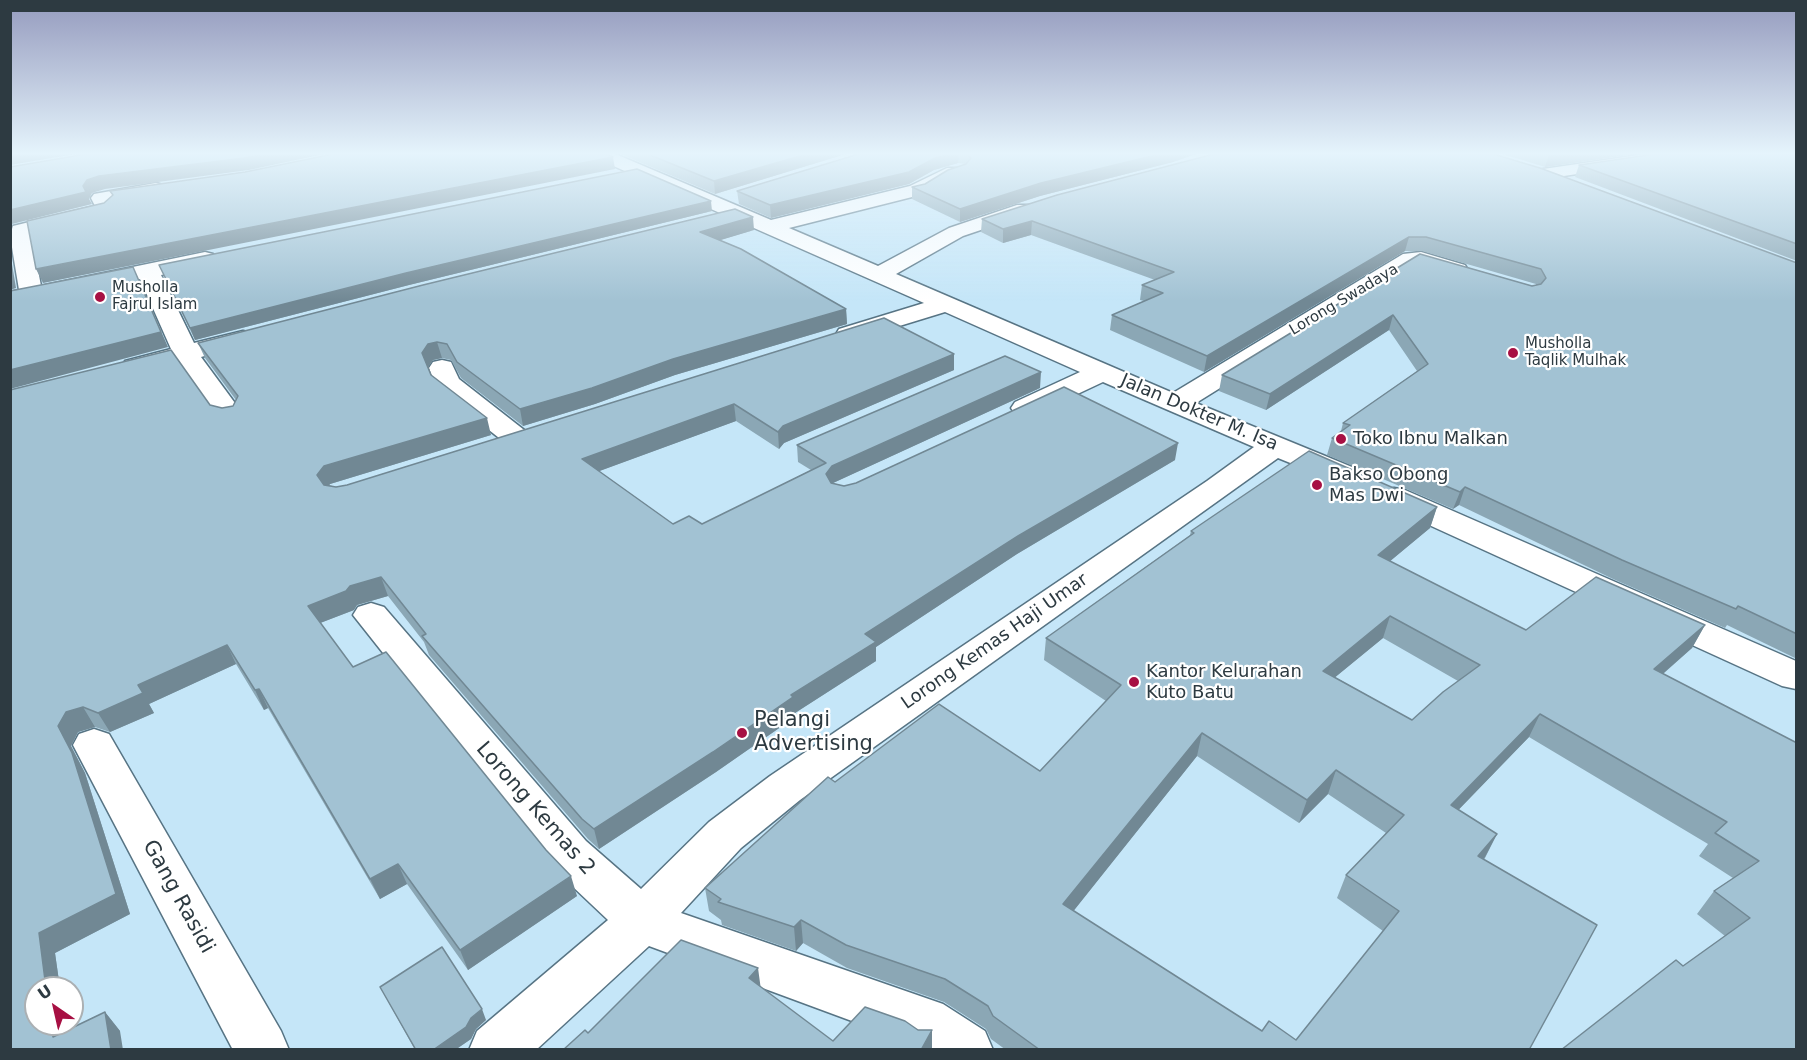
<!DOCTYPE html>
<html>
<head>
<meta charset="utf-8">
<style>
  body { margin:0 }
  #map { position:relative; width:1807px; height:1060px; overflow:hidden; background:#c5e6f8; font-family:"DejaVu Sans",sans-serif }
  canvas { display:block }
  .frame { position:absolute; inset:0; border:12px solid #2d3a41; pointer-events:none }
  .north { position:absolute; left:24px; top:976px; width:60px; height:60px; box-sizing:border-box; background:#fff; border:2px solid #abb0b3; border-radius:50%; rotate:326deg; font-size:16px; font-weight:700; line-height:24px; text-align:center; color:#2d3a41 }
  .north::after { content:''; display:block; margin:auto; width:21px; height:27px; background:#a71043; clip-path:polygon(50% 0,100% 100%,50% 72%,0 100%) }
</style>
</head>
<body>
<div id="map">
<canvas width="1807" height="1060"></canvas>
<div class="frame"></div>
<div class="north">U</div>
</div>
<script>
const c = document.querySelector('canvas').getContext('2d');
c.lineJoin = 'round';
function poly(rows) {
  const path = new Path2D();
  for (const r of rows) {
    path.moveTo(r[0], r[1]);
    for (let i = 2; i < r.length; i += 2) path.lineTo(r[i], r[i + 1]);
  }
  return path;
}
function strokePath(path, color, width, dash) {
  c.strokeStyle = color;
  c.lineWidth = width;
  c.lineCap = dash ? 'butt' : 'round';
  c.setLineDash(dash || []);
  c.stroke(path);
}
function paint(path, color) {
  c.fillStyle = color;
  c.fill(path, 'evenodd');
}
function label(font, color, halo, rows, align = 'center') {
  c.font = font + ' "DejaVu Sans",sans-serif';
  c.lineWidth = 4.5;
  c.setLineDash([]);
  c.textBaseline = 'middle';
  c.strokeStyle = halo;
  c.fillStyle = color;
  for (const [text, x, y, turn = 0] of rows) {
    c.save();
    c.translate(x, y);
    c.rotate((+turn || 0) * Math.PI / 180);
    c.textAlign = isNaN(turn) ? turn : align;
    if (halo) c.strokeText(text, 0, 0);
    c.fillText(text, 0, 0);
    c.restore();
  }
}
const minor = poly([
  [590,153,613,153,771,220,910,186,947,168,959,168,962,172,959,176,924,194,789,228,878,266,949,228,1017,205,1031,205,1034,209,1031,213,963,236,896,274,1173,393,1403,254,1421,252,1465,265,1468,270,1465,275,1457,277,1416,266,1196,403,1352,467,1356,473,1352,479,1341,482,1330,479,1278,458,800,800,741,848,681,913,943,1004,985,1031,993,1050,919,1050,906,1041,649,946,536,1050,469,1050,477,1031,608,920,554,869,353,615,358,607,371,603,384,607,586,841,641,889,709,822,770,776,1207,481,1254,447,1103,382,1035,414,1025,416,1015,414,1011,408,1015,402,1080,372,945,312,857,339,848,341,839,339,836,334,839,329,924,303,593,157,590,153],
  [1653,153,1696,153,1693,157,1687,158,1543,179,1537,178,1534,174,1537,170,1543,169,1653,153],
  [156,183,163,185,165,189,163,193,112,202,116,208,109,214,31,233,41,286,205,252,213,254,216,259,213,264,161,275,194,343,243,331,252,333,255,338,252,343,201,357,243,414,239,420,229,422,219,420,179,363,134,375,125,373,121,367,125,361,171,349,140,279,10,306,10,292,19,290,10,235,13,226,95,206,91,198,94,194,156,183],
  [442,360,451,362,459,379,528,433,533,439,528,445,518,448,508,445,437,389,429,368,433,362,442,360],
  [1394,488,1405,490,1796,661,1796,689,1782,686,1383,504,1378,497,1383,490,1394,488],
  [94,729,109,734,281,1031,289,1050,233,1050,73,745,79,734,94,729]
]);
strokePath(minor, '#577484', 3);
paint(minor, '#fff');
paint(poly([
  [618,153,849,153,715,194],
  [862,153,1199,153,1173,162,1040,196,960,222,912,199,912,187,925,184,965,164,958,163,934,170,909,184,771,218,739,204,737,191],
  [1499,153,1641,153,1545,167],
  [1797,153,1797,261,1575,177,1579,165],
  [1214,154,1797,263,1797,659,1727,625,1725,628,1613,579,1459,505,1453,509,1327,455,1332,438,1341,431,1343,423,1417,371,1389,330,1266,410,1219,391,1222,375,1420,254,1532,286,1536,285,1536,284,1422,251,1405,251,1204,372,1110,330,1112,315,1144,301,1140,300,1142,285,1155,280,1031,235,1003,243,981,232,982,219],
  [712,211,409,285,195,340,159,265],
  [754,230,720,240,846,309,847,324,675,375,595,404,523,426,461,378,451,360,442,358,433,360,428,367,431,375,491,435,330,484,329,485,336,487,347,485,884,318,954,370,784,443,779,449,736,421,599,471,673,524,702,524,811,470,798,462,797,445,1040,388,833,483,844,486,1175,460,1017,554,876,647,876,661,795,713,795,717,716,772,599,849,588,839,429,655,424,642,388,596,357,605,354,610,320,623,353,667,577,896,468,970,407,884,380,899,268,708,264,710,236,664,149,704,154,713,110,732,95,727,78,732,71,746,85,773,130,914,55,953,60,988,36,988,65,1024,66,1030,105,1012,120,1031,10,1050,10,390,210,405,222,408,233,406,236,400,205,358,198,343],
  [1437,507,1430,528,1390,561,1526,630,1705,625,1692,648,1663,674,1797,743,1797,1050,1683,966,1725,936,1697,914,1714,891,1733,878,1699,856,1708,844,1529,737,1458,810,1497,834,1484,860,1529,1050,1006,1050,991,1039,986,1029,944,1002,847,968,803,943,796,951,722,925,721,920,709,911,705,888,835,782,1040,771,1106,701,1044,660,1046,638,1190,535,1191,531],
  [1383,638,1458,681,1412,720,1335,677],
  [1197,756,1299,823,1328,794,1386,833,1346,875,1337,898,1383,931,1296,1040,1262,1031,1073,911],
  [380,987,486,1020,476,1029,471,1039,455,1050,415,1050]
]), '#8ba7b5');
paint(poly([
  [10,153,82,153,10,165],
  [269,153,329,153,249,170,105,189,92,193,89,199,92,204,12,224,10,229,10,210,83,186,87,180,99,176],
  [810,153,849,153,715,194,714,181],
  [953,153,959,153,958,163,934,170,909,184,771,218,770,205],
  [1164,153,1199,153,1173,162,1040,196,960,222,960,209,1041,183],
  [1564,153,1641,153,1545,167,1549,155],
  [613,157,615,169,43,283,36,269],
  [711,201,712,211,409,285,195,340,190,328,406,273],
  [753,217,754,230,701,246,700,232],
  [1032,221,1031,235,1003,243,1003,229],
  [1409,237,1405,251,1204,372,1207,356],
  [10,252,16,288,10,290],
  [133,267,168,347,10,389,10,370],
  [846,309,847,324,675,375,595,404,523,426,520,409,673,359],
  [1393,315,1389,330,1266,410,1270,394],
  [437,342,442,358,433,360,427,369,422,353,428,344],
  [954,354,954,370,784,443,779,449,778,432,783,426],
  [1041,372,1040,388,833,483,827,492,826,474,832,466],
  [734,404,736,421,586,476,582,459],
  [487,418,491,435,330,484,324,493,317,475,324,466],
  [1178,443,1175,460,1017,554,876,647,876,661,795,713,795,717,716,772,599,849,594,829,791,695,865,634,1018,536],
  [1465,487,1459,505,1453,509,1460,492],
  [1437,507,1430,528,1371,577,1378,555],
  [381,577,388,596,357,605,354,610,315,625,308,606,350,586],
  [1390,616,1383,638,1316,693,1323,671],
  [1705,625,1692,648,1642,692,1654,669],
  [227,645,236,664,149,704,154,713,110,732,98,713,138,685],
  [259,689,268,708,264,710,255,690],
  [83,707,95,727,78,732,71,746,85,773,130,914,55,953,60,988,46,988,39,933,58,726,66,712],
  [1540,714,1529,737,1441,828,1451,805],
  [1202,733,1197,756,1060,928,1063,904],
  [1336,770,1328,794,1299,823,1307,800],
  [1497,834,1485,857,1467,880,1478,856],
  [398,864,407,884,380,899,370,879],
  [571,876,577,896,468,970,460,950],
  [801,920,803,943,796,951,794,927],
  [758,968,761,990,749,978],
  [482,1009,486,1020,476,1029,471,1039,455,1050,433,1050],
  [105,1012,120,1031,123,1050,111,1050],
  [51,1024,65,1024,69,1050,53,1037],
  [932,1030,932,1050,921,1050]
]), '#718894');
const building = poly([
  [92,153,269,153,244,158,99,176,87,180,83,186,86,192,10,210,10,167,92,153],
  [338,153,603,153,613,157,36,269,27,221,104,203,113,195,110,191,245,172,338,153],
  [645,153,810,153,714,181,645,153],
  [862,153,953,153,935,158,909,172,770,205,737,191,862,153],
  [966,153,1164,153,1041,183,960,209,912,187,925,184,948,170,966,164,971,158,966,153],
  [1216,153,1490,153,1540,168,1797,263,1797,634,1738,606,1736,609,1622,560,1465,487,1460,492,1332,438,1350,425,1343,423,1428,364,1393,315,1270,394,1222,375,1420,254,1532,286,1541,284,1546,278,1541,269,1426,237,1409,237,1207,356,1112,315,1163,293,1142,285,1174,272,1032,221,1003,229,982,219,1057,195,1214,154,1216,153],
  [1542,153,1564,153,1549,155,1542,153],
  [1662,153,1797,153,1797,244,1579,165,1662,153],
  [637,169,711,201,406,273,190,328,159,265,637,169],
  [735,209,753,217,700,232,741,249,846,309,673,359,592,388,520,409,457,362,447,344,437,342,428,344,422,353,431,375,487,418,324,466,317,475,324,485,336,487,347,485,884,318,954,354,783,426,778,432,734,404,582,459,673,524,689,516,702,524,826,463,797,445,1005,356,1041,372,832,466,826,474,831,483,844,486,856,483,1064,387,1178,443,1018,536,865,634,876,642,791,695,793,697,713,752,594,829,582,819,422,636,426,634,381,577,350,586,346,591,308,606,353,667,386,652,546,850,571,876,460,950,398,864,370,879,259,689,255,690,227,645,138,685,143,693,98,713,83,707,66,712,58,726,72,753,116,894,39,933,46,988,36,988,36,1024,51,1024,53,1037,105,1012,111,1050,10,1050,10,390,171,350,210,405,222,408,233,406,238,396,198,343,423,285,735,209],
  [133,267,161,332,10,370,10,291,133,267],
  [1309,451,1437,507,1378,555,1526,630,1596,577,1705,625,1654,669,1797,743,1797,1050,1561,1050,1676,960,1683,966,1750,918,1714,891,1759,861,1715,833,1727,822,1540,714,1451,805,1497,834,1478,856,1597,925,1529,1050,1040,1050,993,1016,988,1006,945,979,846,945,801,920,794,927,718,902,721,899,705,888,828,777,835,782,939,704,1040,771,1121,685,1046,638,1194,533,1191,531,1309,451],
  [1390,616,1480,665,1443,692,1412,720,1323,671,1390,616],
  [1202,733,1307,800,1336,770,1404,815,1346,875,1399,911,1296,1040,1269,1021,1262,1031,1063,904,1202,733],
  [681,940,758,968,749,978,833,1041,865,1007,905,1021,918,1030,932,1030,921,1050,563,1050,585,1030,588,1033,681,940],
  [442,947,482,1009,471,1018,466,1027,433,1050,416,1050,380,987,442,947]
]);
paint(building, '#a2c2d3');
strokePath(building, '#718894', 1.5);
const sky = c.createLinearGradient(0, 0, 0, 301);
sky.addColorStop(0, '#959bbe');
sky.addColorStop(0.51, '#e5f4fc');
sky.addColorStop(1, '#e5f4fc00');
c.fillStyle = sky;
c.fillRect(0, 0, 1807, 301);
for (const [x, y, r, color] of [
  [100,297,6,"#a71043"],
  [1513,353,6,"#a71043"],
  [1341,439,6,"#a71043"],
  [1317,485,6,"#a71043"],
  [1134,682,6,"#a71043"],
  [742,733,6,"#a71043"]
]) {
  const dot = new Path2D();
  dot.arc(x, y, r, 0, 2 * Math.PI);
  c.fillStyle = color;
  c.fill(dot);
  strokePath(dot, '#fff', 2);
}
label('15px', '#2d3a41', '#fff', [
  ["Musholla",112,288],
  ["Fajrul Islam",112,305],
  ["Musholla",1525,344],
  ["Taqlik Mulhak",1525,361]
], 'left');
label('15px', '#2d3a41', '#fff', [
  ["Lorong Swadaya",1344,300,-31]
]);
label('18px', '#2d3a41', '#fff', [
  ["Jalan Dokter M. Isa",1199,413,23],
  ["Lorong Kemas Haji Umar",995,642,-35]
]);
label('18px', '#2d3a41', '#fff', [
  ["Toko Ibnu Malkan",1353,439],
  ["Bakso Obong",1329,475],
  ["Mas Dwi",1329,496],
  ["Kantor Kelurahan",1146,672],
  ["Kuto Batu",1146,693]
], 'left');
label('21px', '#2d3a41', '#fff', [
  ["Pelangi",754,721],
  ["Advertising",754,745]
], 'left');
label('21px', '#2d3a41', '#fff', [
  ["Lorong Kemas 2",535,809,49],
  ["Gang Rasidi",178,897,61]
]);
</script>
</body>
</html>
